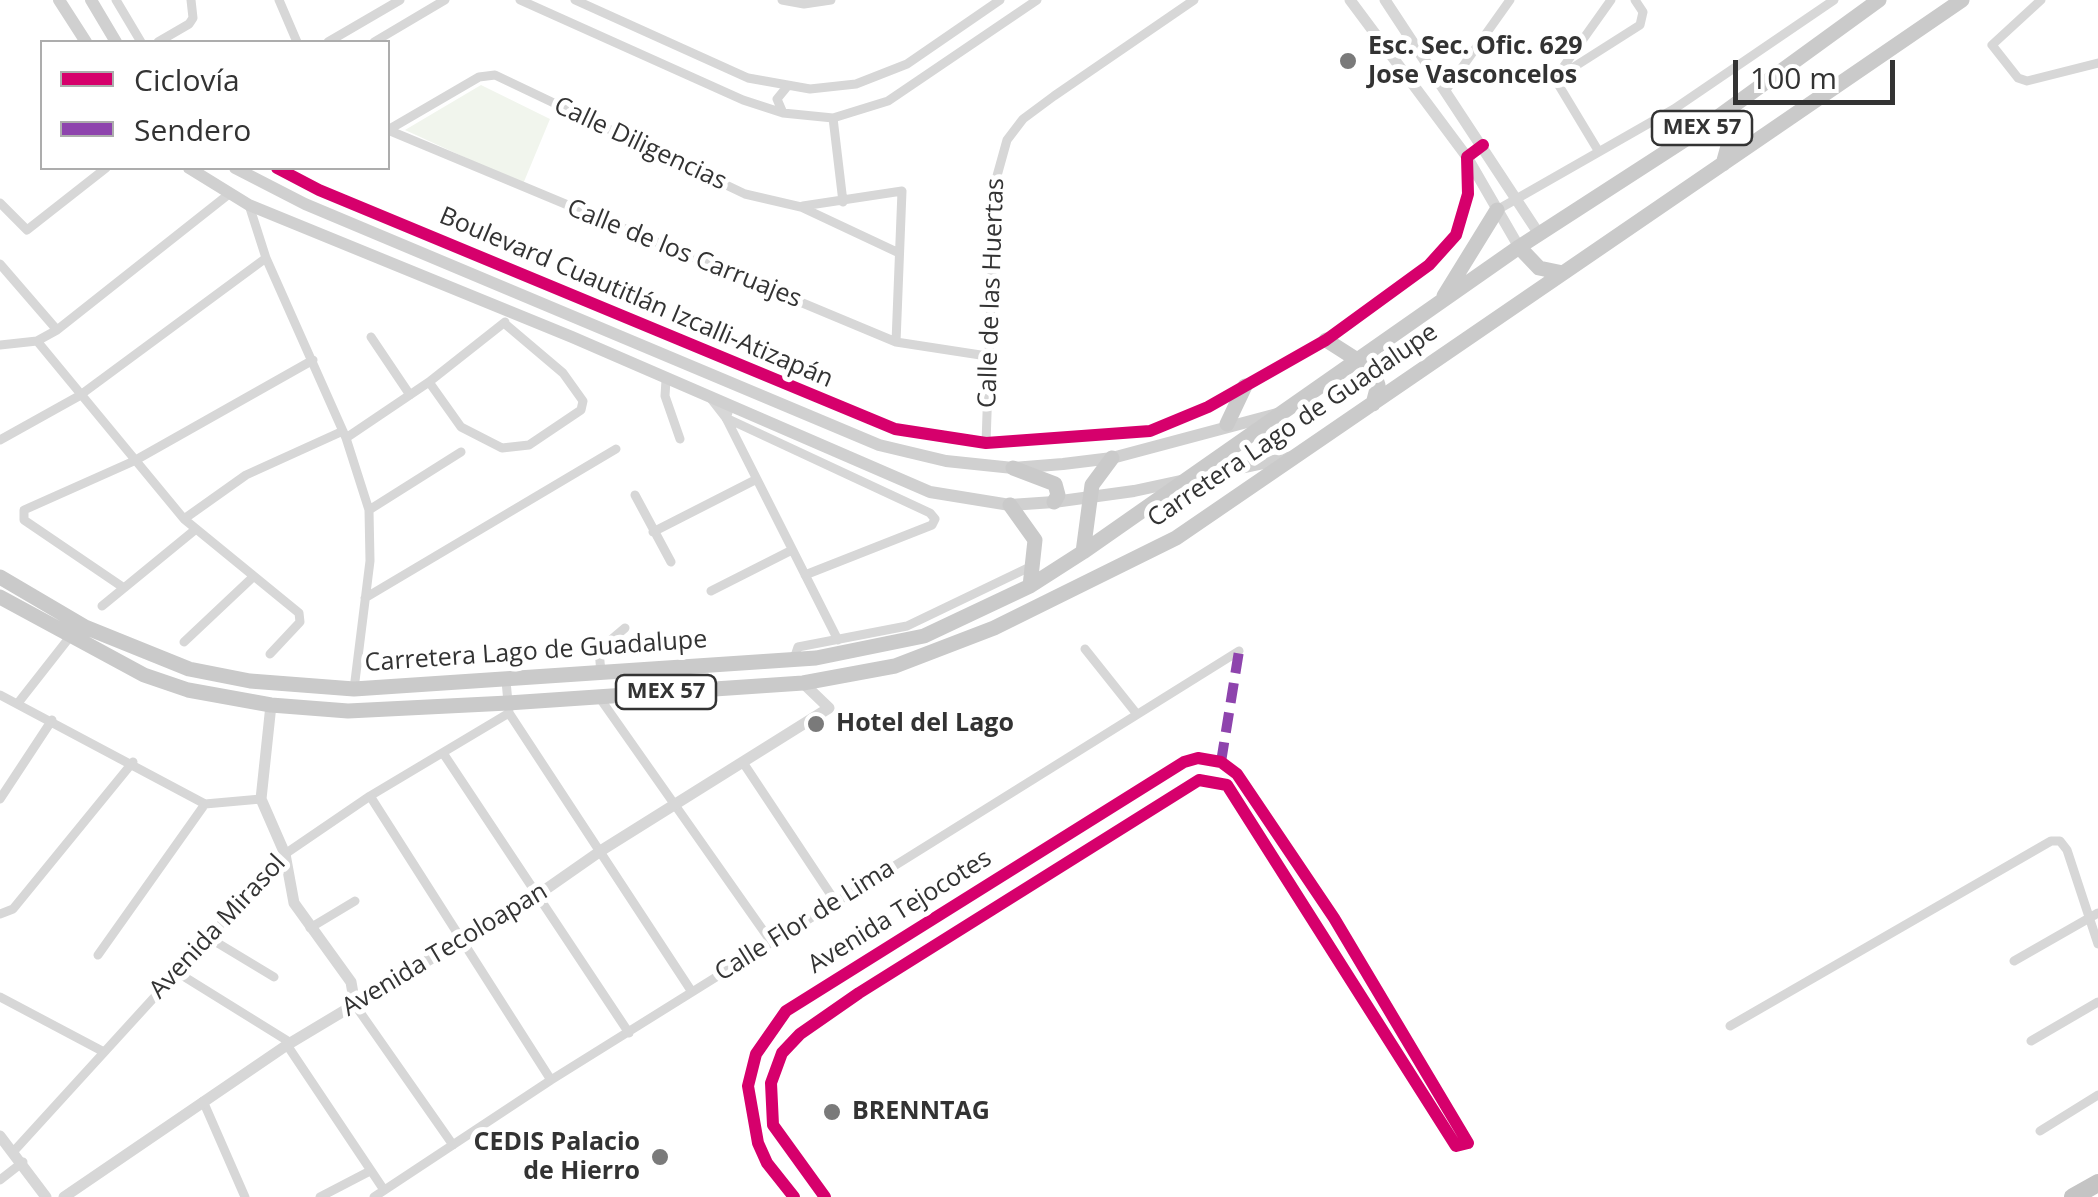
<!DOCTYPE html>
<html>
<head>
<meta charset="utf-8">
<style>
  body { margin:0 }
  #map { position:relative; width:2098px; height:1197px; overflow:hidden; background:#fff; font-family:"Open Sans",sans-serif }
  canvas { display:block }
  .legend { position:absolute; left:40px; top:40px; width:350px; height:130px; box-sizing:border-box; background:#fff; border:2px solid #adadad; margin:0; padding:12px 18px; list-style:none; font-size:30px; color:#333 }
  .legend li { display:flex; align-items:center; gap:20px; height:50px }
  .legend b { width:50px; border:2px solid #adadad }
  .scale { position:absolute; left:1733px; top:60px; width:162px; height:45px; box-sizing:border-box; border:5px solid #333; border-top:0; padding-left:12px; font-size:30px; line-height:35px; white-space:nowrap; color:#333; -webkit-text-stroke:8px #fff; paint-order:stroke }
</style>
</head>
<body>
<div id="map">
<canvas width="2098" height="1197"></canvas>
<ul class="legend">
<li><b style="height:12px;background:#d6006c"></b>Ciclovía</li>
<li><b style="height:12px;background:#8e44ad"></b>Sendero</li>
</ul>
<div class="scale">100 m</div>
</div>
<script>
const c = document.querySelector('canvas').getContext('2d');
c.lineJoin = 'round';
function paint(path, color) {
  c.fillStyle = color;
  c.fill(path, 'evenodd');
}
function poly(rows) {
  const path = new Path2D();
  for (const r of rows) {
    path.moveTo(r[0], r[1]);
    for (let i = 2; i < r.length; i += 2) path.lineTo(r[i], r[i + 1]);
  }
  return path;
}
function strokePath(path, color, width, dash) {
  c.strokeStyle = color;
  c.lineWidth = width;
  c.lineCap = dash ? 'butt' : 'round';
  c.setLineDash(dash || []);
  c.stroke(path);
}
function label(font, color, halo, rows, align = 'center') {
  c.font = font + ' "Open Sans",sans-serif';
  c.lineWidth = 10;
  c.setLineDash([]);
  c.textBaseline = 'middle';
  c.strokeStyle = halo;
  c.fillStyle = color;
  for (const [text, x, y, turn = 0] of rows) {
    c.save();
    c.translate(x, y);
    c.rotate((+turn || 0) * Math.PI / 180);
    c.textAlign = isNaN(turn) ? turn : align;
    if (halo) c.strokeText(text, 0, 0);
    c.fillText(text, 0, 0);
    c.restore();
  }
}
paint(poly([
  [481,85,550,119,523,184,405,130]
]), '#f1f5ed');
strokePath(poly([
  [116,0,141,42],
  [279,0,297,42],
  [520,0,743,100,783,113,833,118,888,101,1037,0],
  [575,0,748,78,810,89,856,84,907,64,1000,0],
  [782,0,804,4,831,0],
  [2041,0,1992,45,2018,78,2027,81,2098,63],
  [158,42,189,24,193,18,191,0],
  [328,42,400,0],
  [374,42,445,0],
  [1559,73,1611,0],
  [1555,79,1640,25,1643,12,1635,0],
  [1555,79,1599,152],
  [1446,90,1510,0],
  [783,113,777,99,786,88],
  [833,118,843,202],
  [388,130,896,342,987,356],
  [388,130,479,77,495,75,745,194,801,207,899,253],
  [277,168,319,190,895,429,986,443,1150,431,1208,407,1326,340,1429,265,1456,235,1468,194,1467,159],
  [0,203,27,230,106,168],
  [249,205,266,258,346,438,369,510,370,561,354,689],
  [803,206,902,191,896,342],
  [1497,210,1674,109,1834,0],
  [0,264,57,330],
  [371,337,410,395],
  [37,341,184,519,299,613,300,622,270,654],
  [0,345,37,341,57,330,229,194],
  [666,380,665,396,680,439],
  [429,382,461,427,502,448,529,445,581,410,583,401,563,373,504,323],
  [712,400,726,418,838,640],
  [730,407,726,418,930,513,935,519,932,525,805,575],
  [346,438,429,382,505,322],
  [0,440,79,396,266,258],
  [986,443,995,183,1007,140,1023,119,1054,96,1194,0],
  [635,495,671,562],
  [369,510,461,452],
  [184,519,246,475,343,431],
  [653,532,755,480],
  [124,588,24,520,24,510,134,461,313,360],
  [711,591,792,550],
  [365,598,616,449],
  [102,606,196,529],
  [184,642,253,577],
  [1085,649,1136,713],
  [794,659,798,647,907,626,1034,565],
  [601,673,599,650,625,628],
  [506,681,509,713,692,992],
  [0,695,205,804,261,799],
  [599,697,772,943],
  [18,703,69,638],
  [443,753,629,1033],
  [744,764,835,901],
  [370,796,551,1080],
  [0,799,52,720],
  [0,914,13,909,133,762],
  [310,928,355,901],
  [206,936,274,977],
  [98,955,205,804],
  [2014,961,2098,913],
  [175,971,291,1043],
  [0,997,104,1052],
  [355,1005,453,1145],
  [1730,1026,2051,841,2060,841,2067,850,2098,944],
  [2031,1041,2098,1002],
  [287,1045,384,1190],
  [203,1101,245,1197],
  [2040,1131,2098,1095],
  [14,1151,285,854,370,796,509,713],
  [0,1180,23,1162],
  [320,1197,370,1171],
  [374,1197,551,1080,1239,651],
  [794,1197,767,1163,758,1143,748,1086,756,1054,786,1011,1184,762,1198,758,1221,762,1237,774,1334,918,1468,1143,1456,1146,1227,785,1199,780,859,993,800,1034,782,1053,771,1083,773,1125,825,1197]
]), '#d7d7d7', 9);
strokePath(poly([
  [1350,0,1467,157,1519,247],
  [1385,0,1539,234],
  [803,683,829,708],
  [271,705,261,799,285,854,294,903,351,982,355,1005],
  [0,1136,46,1197],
  [64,1197,287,1045,539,894,602,850,829,708]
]), '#d7d7d7', 11);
strokePath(poly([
  [59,0,86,42],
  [91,0,116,42],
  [189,168,249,205,572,337,930,492,1010,505,1054,502,1134,491,1292,457],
  [235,168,305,204,879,445,946,461,1013,468,1063,464,1112,458,1277,414]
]), '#d0d0d0', 12);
strokePath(poly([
  [1700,130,1730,139,1723,164],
  [1519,247,1539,268,1563,273],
  [1444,296,1497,210],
  [1326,340,1373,370,1378,385,1373,404],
  [1227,424,1245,386],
  [1013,468,1055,484,1058,495,1054,502],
  [1010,505,1035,540,1030,586],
  [1083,552,1092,485,1112,458],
  [0,577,85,627,189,669,250,681,354,689,816,658,924,636,1030,586,1083,552,1519,247,1700,130,1879,0],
  [0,597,144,675,188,690,271,705,348,711,508,703,803,683,895,666,994,628,1176,538,1962,0]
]), '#cacaca', 15);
strokePath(poly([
  [2073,1197,2098,1183]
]), '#c4c4c4', 18);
strokePath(poly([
  [1221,762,1239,651]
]), '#8e44ad', 10, [20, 10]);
strokePath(poly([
  [277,168,319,190,895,429,986,443,1150,431,1208,407,1326,340,1429,265,1456,235,1468,194,1467,157,1483,145],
  [794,1197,767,1163,758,1143,748,1086,756,1054,786,1011,1184,762,1198,758,1221,762,1237,774,1334,918,1468,1143,1456,1146,1227,785,1199,780,859,993,800,1034,782,1053,771,1083,773,1125,825,1197]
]), '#d6006c', 12);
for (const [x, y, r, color] of [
  [1348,61,10,"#7a7a7a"],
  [816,724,10,"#7a7a7a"],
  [832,1112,10,"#7a7a7a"],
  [660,1157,10,"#7a7a7a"]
]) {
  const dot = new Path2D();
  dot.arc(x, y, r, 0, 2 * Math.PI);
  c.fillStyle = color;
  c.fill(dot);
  strokePath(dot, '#fff', 4);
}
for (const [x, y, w] of [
  [1702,128,100],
  [666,692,100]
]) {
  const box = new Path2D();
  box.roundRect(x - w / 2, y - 17, w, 34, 8);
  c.fillStyle = '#fff';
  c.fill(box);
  strokePath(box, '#333', 2.5);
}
label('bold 22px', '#333', null, [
  ["MEX 57",1702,128],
  ["MEX 57",666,692]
]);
label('bold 25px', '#333', '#fff', [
  ["Esc. Sec. Ofic. 629",1368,47],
  ["Jose Vasconcelos",1368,76],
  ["Hotel del Lago",836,724],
  ["BRENNTAG",852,1112],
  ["CEDIS Palacio",640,1143,"right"],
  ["de Hierro",640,1172,"right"]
], 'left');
label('25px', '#333', '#fff', [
  ["Calle Diligencias",640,144,25],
  ["Calle de los Carruajes",684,254,22],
  ["Calle de las Huertas",992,293,-88],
  ["Boulevard Cuautitlán Izcalli-Atizapán",636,298,23],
  ["Carretera Lago de Guadalupe",1293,426,-34],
  ["Carretera Lago de Guadalupe",536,652,-4],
  ["Avenida Tejocotes",900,912,-32],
  ["Calle Flor de Lima",805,921,-32],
  ["Avenida Mirasol",218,927,-47],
  ["Avenida Tecoloapan",445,950,-31]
]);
</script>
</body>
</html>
